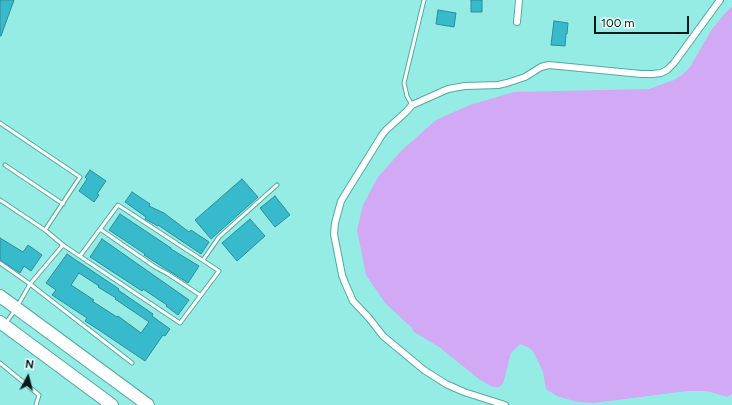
<!DOCTYPE html>
<html>
<head>
<meta charset="utf-8">
<style>
  body { margin:0 }
  #map { position:relative; width:732px; height:405px; overflow:hidden; background:#95ece4; font-family:Figtree,sans-serif }
  canvas { display:block }
  .north { position:absolute; left:8px; top:357px; width:40px; height:40px; -webkit-text-stroke:3px #eefefc; paint-order:stroke; rotate:7deg; font-size:11px; font-weight:700; line-height:16px; text-align:center; color:#001b19 }
  .north::after { content:''; display:block; margin:auto; width:14px; height:18px; background:#001b19; clip-path:polygon(50% 0,100% 100%,50% 72%,0 100%) }
  .scale { position:absolute; left:594px; top:16px; width:95px; height:18px; box-sizing:border-box; border:2px solid #001b19; border-top:0; padding-left:5px; font-size:12px; line-height:14px; white-space:nowrap; color:#001b19; -webkit-text-stroke:3px #eefefc; paint-order:stroke }
</style>
</head>
<body>
<div id="map">
<canvas width="732" height="405"></canvas>
<div class="north">N</div>
<div class="scale">100 m</div>
</div>
<script>
const c = document.querySelector('canvas').getContext('2d');
c.lineJoin = 'round';
function paint(path, color) {
  c.fillStyle = color;
  c.fill(path, 'evenodd');
}
function poly(rows) {
  const path = new Path2D();
  for (const r of rows) {
    path.moveTo(r[0], r[1]);
    for (let i = 2; i < r.length; i += 2) path.lineTo(r[i], r[i + 1]);
  }
  return path;
}
function strokePath(path, color, width, dash) {
  c.strokeStyle = color;
  c.lineWidth = width;
  c.lineCap = dash ? 'butt' : 'round';
  c.setLineDash(dash || []);
  c.stroke(path);
}
paint(poly([
  [732,7,732,394,727,397,707,391,687,391,594,403,577,402,557,396,546,389,543,372,533,351,528,347,520,344,511,353,503,384,499,387,493,387,479,379,439,347,414,332,411,327,386,304,366,275,357,230,363,205,378,177,402,150,436,120,470,105,514,92,649,89,674,80,682,75,690,67,712,29,727,11]
]), '#d1a9f5');
const building = poly([
  [0,0,14,0,1,36,0,36,0,0],
  [471,0,482,0,482,12,471,12,471,0],
  [438,10,456,13,454,27,436,24,438,10],
  [554,21,568,23,567,34,566,34,565,46,551,45,554,21],
  [90,170,106,181,97,194,99,195,94,202,79,191,87,179,85,177,90,170],
  [242,179,258,197,211,239,195,220,242,179],
  [132,192,150,204,149,206,164,213,189,232,191,230,209,242,201,254,158,225,158,226,145,219,146,217,125,202,132,192],
  [275,196,290,215,275,227,260,208,275,196],
  [120,214,171,248,171,249,199,266,188,283,144,255,145,254,109,230,120,214],
  [250,219,265,236,237,261,222,243,250,219],
  [0,238,23,252,28,245,42,255,31,271,24,266,20,273,0,260,0,238],
  [102,239,189,300,178,315,166,306,167,305,143,289,142,291,90,257,102,239],
  [67,254,119,289,118,290,153,314,152,316,170,329,165,336,163,335,145,361,99,330,85,321,87,318,52,295,56,290,46,283,67,254],
  [79,273,99,286,98,287,116,298,115,299,149,322,141,333,118,316,117,317,92,301,94,300,71,285,79,273]
]);
paint(building, '#37bacc');
strokePath(building, '#318b98', 1);
const lane = poly([
  [412,105,407,96,404,83,424,0],
  [0,123,80,177,45,230],
  [5,165,63,204],
  [0,200,45,230,63,245,30,284,0,263],
  [100,229,155,267,168,274,200,295],
  [63,245,180,323,219,271,118,205,80,256],
  [203,260,219,237,277,185],
  [18,305,30,284,132,363],
  [6,323,15,310],
  [0,363,39,395,36,405]
]);
const street = poly([
  [517,22,519,0],
  [505,405,464,392,446,384,424,370,383,336,369,318,353,301,345,283,342,275,334,234,335,223,341,201,382,135,386,130,407,111,412,105,448,89,465,86,498,85,507,83,525,77,541,67,549,65,641,74,653,74,661,73,667,70,674,63,720,0]
]);
const highway = poly([
  [0,296,148,405],
  [0,322,112,405]
]);
strokePath(lane, '#52aaa2', 5);
strokePath(street, '#52aaa2', 8);
strokePath(highway, '#52aaa2', 14);
strokePath(lane, '#fff', 3);
strokePath(street, '#fff', 6);
strokePath(highway, '#fff', 12);
</script>
</body>
</html>
